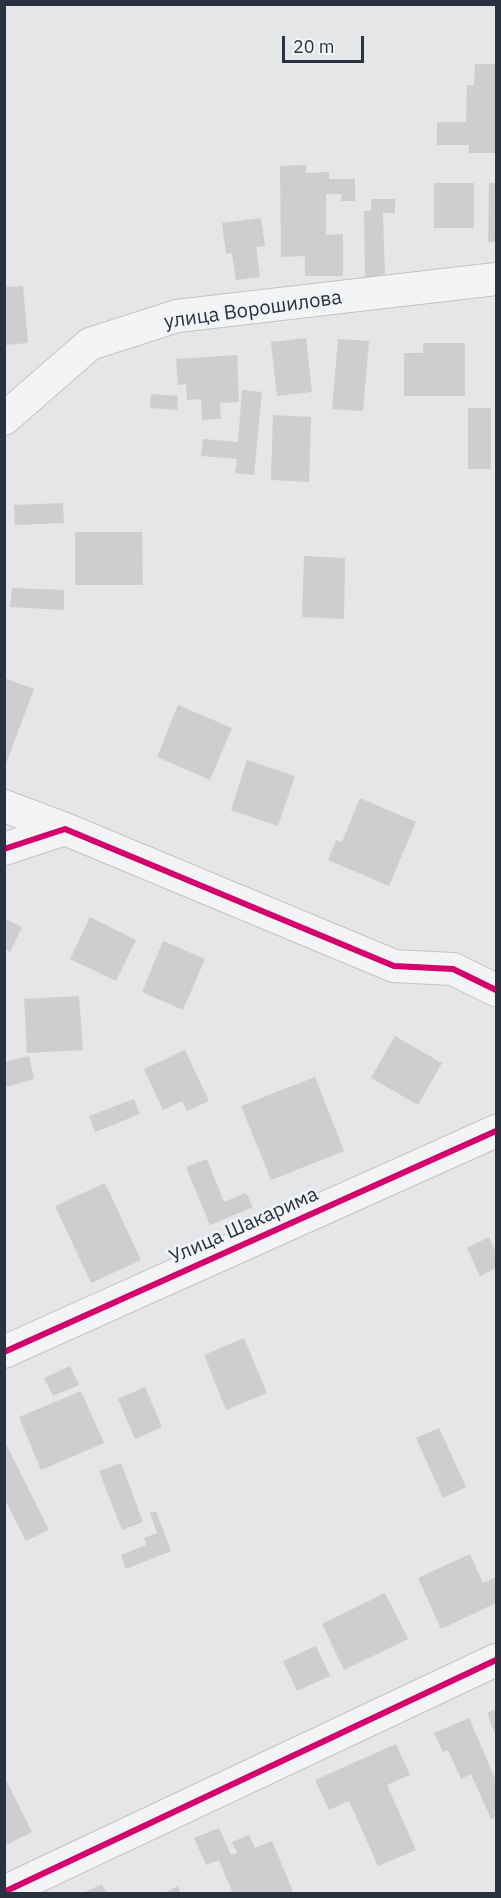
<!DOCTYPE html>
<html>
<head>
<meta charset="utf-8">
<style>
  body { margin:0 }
  #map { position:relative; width:501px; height:1898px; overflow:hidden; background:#e4e6e8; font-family:"IBM Plex Sans",sans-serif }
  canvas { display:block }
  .frame { position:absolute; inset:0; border:6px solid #2a3242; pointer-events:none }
  .scale { position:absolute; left:282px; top:36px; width:82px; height:27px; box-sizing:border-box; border:3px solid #2a3242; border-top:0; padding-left:8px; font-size:18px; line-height:21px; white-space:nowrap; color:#2a3242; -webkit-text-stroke:4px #f2f4f7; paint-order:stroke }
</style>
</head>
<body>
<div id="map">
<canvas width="501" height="1898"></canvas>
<div class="frame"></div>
<div class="scale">20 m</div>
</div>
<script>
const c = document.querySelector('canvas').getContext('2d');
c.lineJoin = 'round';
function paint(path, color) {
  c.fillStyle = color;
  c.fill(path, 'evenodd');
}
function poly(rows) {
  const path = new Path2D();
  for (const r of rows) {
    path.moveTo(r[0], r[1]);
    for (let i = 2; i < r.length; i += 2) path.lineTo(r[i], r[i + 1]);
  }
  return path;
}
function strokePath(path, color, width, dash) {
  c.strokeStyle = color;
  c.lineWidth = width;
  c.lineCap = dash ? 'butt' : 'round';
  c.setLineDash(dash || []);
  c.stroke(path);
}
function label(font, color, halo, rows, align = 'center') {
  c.font = font + ' "IBM Plex Sans",sans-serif';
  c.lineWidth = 5;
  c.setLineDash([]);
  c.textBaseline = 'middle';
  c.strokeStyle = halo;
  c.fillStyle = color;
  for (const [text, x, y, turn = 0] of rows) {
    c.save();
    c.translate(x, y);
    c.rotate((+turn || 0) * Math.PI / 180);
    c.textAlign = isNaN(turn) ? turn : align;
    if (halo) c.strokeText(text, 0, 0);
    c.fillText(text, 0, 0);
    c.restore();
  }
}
paint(poly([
  [475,64,496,64,496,153,469,153,469,145,437,145,437,122,466,122,467,85,474,85],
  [306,165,306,173,329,172,329,179,355,179,355,201,341,201,342,194,326,194,326,235,343,234,343,276,305,276,305,256,281,257,280,166],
  [434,183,474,183,474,228,434,228],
  [489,183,496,183,496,242,488,242],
  [371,199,395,199,395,213,383,213,385,279,365,279,364,211,371,211],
  [261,218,265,246,256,247,260,277,236,280,232,253,226,254,222,223],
  [23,286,28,343,4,345,4,287],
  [306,338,312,392,277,396,271,342],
  [338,339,369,341,363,411,332,409],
  [423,343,465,343,465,396,404,396,404,353,423,353],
  [237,355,239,402,220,403,221,419,202,420,201,399,187,400,186,384,178,385,176,359],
  [242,390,262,392,254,475,235,473,237,459,201,456,203,439,238,442],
  [151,394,178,396,177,410,150,408],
  [468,408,491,408,491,469,468,469],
  [273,415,311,417,309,482,271,480],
  [63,503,64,523,15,525,14,505],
  [75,532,142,532,143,585,75,585],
  [304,556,345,558,344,619,302,617],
  [12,588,64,590,64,610,10,607],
  [4,678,34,689,5,766,4,766],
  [178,705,232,728,210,780,157,757],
  [247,760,295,776,278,826,231,810],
  [360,798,416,822,389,886,328,860,336,840,342,842],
  [90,917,136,940,116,981,70,959],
  [4,918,22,927,10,952,4,949],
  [163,941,205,959,183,1010,142,992],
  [79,996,83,1050,27,1053,24,999],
  [395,1036,442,1063,418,1105,371,1078],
  [185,1050,209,1101,187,1111,182,1101,163,1110,144,1069],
  [29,1056,34,1079,6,1087,5,1062],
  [315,1077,344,1151,271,1180,241,1106],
  [134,1099,140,1114,95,1132,89,1116],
  [207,1159,224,1202,246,1193,253,1207,210,1225,186,1167],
  [105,1183,141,1260,91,1283,55,1206],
  [489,1237,496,1253,496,1268,480,1276,467,1248],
  [244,1338,267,1393,226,1410,204,1355],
  [70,1366,79,1385,53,1396,44,1378],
  [145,1387,162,1427,135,1439,118,1399],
  [81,1391,104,1443,41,1470,19,1417],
  [439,1428,466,1487,443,1498,416,1438],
  [4,1440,49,1530,26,1541,4,1498],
  [121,1463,143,1522,122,1530,99,1471],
  [156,1511,171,1551,126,1569,121,1555,146,1545,144,1538,157,1533,150,1513],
  [470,1554,483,1583,496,1577,496,1603,441,1629,418,1578],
  [385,1593,408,1639,344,1670,322,1624],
  [316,1646,330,1676,297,1691,283,1661],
  [496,1709,496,1736,487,1713],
  [469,1718,496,1781,496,1817,491,1819,471,1774,461,1779,448,1750,443,1752,434,1733],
  [396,1744,410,1775,387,1785,416,1850,378,1866,349,1801,329,1810,315,1780],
  [4,1776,32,1832,4,1846],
  [219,1828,231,1855,237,1853,232,1842,249,1835,255,1848,272,1841,294,1894,233,1894,219,1860,206,1865,194,1838],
  [102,1884,107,1894,81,1894],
  [178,1886,181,1894,162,1894]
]), '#ccced0');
const street = poly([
  [4,419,90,344,177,316,496,279],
  [4,806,65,829],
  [4,849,65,829,394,966,453,969,496,990],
  [4,1352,496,1131],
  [4,1892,496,1660]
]);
strokePath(street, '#c2c4c6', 34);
strokePath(street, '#f3f4f5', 32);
strokePath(poly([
  [4,849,65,829,394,966,453,969,496,990],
  [4,1352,496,1131],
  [4,1892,496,1660]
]), '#d6006c', 6);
label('20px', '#2a3242', '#f2f4f7', [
  ["улица Ворошилова",253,310,-8],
  ["Улица Шакарима",244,1226,-24]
]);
</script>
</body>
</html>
